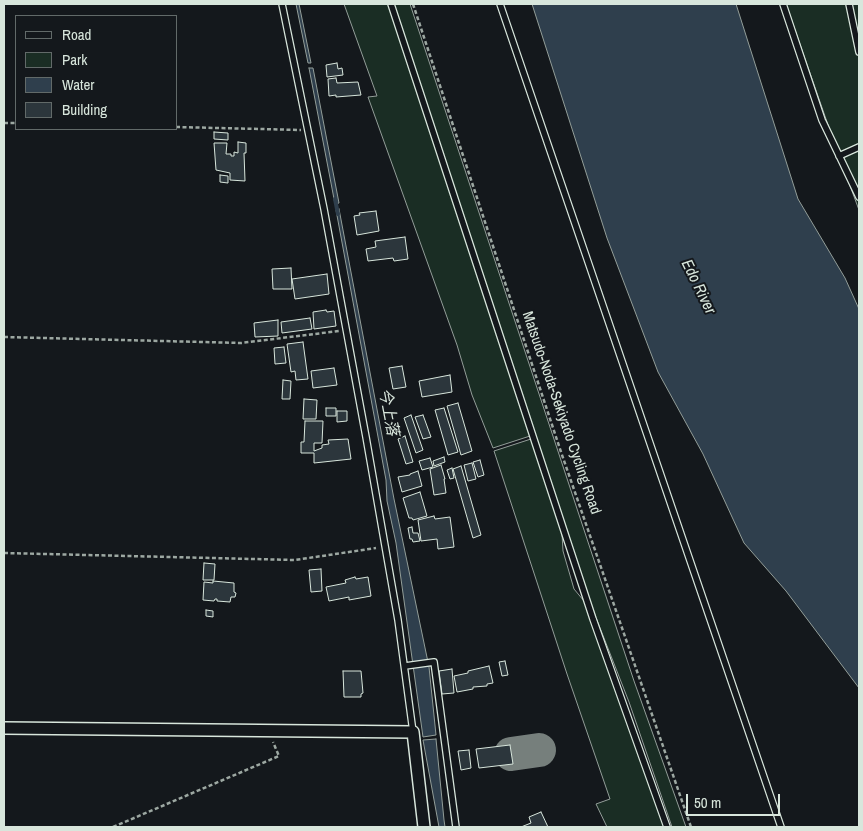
<!DOCTYPE html>
<html>
<head>
<meta charset="utf-8">
<style>
  body { margin:0 }
  #map { position:relative; width:863px; height:831px; overflow:hidden; background:#14181c; font-family:"Archivo Narrow",sans-serif }
  canvas { display:block }
  .frame { position:absolute; inset:0; border:5px solid #d8e6dc; pointer-events:none }
  .legend { position:absolute; left:15px; top:15px; width:162px; height:115px; box-sizing:border-box; background:#14181c; border:1px solid #626a69; margin:0; padding:6px 9px; list-style:none; font-size:15px; color:#d8e6dc }
  .legend li { display:flex; align-items:center; gap:10px; height:25px }
  .legend b { width:25px; border:1px solid #626a69 }
  .scale { position:absolute; left:686px; top:794px; width:94px; height:22px; box-sizing:border-box; border:2px solid #d8e6dc; border-top:0; padding-left:6px; font-size:15px; line-height:18px; white-space:nowrap; color:#d8e6dc; -webkit-text-stroke:4px #14181c; paint-order:stroke }
</style>
</head>
<body>
<div id="map">
<canvas width="863" height="831"></canvas>
<div class="frame"></div>
<ul class="legend">
<li><b style="height:6px;background:#14181c"></b>Road</li>
<li><b style="height:14px;background:#1a2d24"></b>Park</li>
<li><b style="height:14px;background:#2f3f4d"></b>Water</li>
<li><b style="height:14px;background:#2c363c"></b>Building</li>
</ul>
<div class="scale">50 m</div>
</div>
<script>
const c = document.querySelector('canvas').getContext('2d');
c.lineJoin = 'round';
function paint(path, color) {
  c.fillStyle = color;
  c.fill(path, 'evenodd');
}
function poly(rows) {
  const path = new Path2D();
  for (const r of rows) {
    path.moveTo(r[0], r[1]);
    for (let i = 2; i < r.length; i += 2) path.lineTo(r[i], r[i + 1]);
  }
  return path;
}
function strokePath(path, color, width, dash) {
  c.strokeStyle = color;
  c.lineWidth = width;
  c.lineCap = dash ? 'butt' : 'round';
  c.setLineDash(dash || []);
  c.stroke(path);
}
function label(font, color, halo, rows, align = 'center') {
  c.font = font + ' "Archivo Narrow","Noto Sans JP",sans-serif';
  c.lineWidth = 4;
  c.setLineDash([]);
  c.textBaseline = 'middle';
  c.strokeStyle = halo;
  c.fillStyle = color;
  for (const [text, x, y, turn = 0] of rows) {
    c.save();
    c.translate(x, y);
    c.rotate((+turn || 0) * Math.PI / 180);
    c.textAlign = isNaN(turn) ? turn : align;
    if (halo) c.strokeText(text, 0, 0);
    c.fillText(text, 0, 0);
    c.restore();
  }
}
const green = poly([
  [344,4,388,4,530,436,493,448,472,395,457,345,368,97,377,96,344,4],
  [394,4,410,4,634,681,686,827,672,827,629,702,593,610,394,4],
  [786,4,859,4,859,210,835,145,786,4],
  [531,439,562,534,563,551,574,589,584,601,665,827,607,827,596,804,610,799,567,674,494,451,531,439]
]);
paint(green, '#1a2d24');
strokePath(green, '#939e99', 1);
const water = poly([
  [296,4,299,4,311,63,308,63,296,4],
  [532,4,736,4,798,199,845,278,859,309,859,688,786,591,744,543,703,454,658,372,607,238,532,4],
  [309,68,313,68,339,203,335,204,309,68],
  [339,209,394,499,429,667,436,735,423,737,396,543,387,501,386,480,336,210,339,209],
  [436,739,444,820,445,827,439,827,423,740,436,739]
]);
paint(water, '#2f3f4d');
strokePath(water, '#939e99', 1);
strokePath(poly([
  [335,199,338,214]
]), '#2f3f4d', 4);
strokePath(poly([
  [511,754,539,750]
]), '#767f7c', 34);
const building = poly([
  [337,63,338,69,342,68,343,75,327,77,326,65,337,63],
  [336,78,337,83,358,82,361,95,336,97,336,95,329,96,328,79,336,78],
  [214,132,228,133,228,140,214,139,214,132],
  [238,142,246,143,246,153,244,153,245,181,230,180,230,173,216,170,214,143,227,143,226,154,231,154,231,156,234,156,234,152,238,153,238,142],
  [220,175,228,176,228,183,220,182,220,175],
  [376,211,379,231,357,235,354,216,360,215,359,213,376,211],
  [405,237,408,259,394,261,393,258,368,261,366,249,376,247,375,241,405,237],
  [291,268,292,289,273,289,272,269,291,268],
  [327,274,329,294,295,299,292,279,327,274],
  [326,310,327,312,334,311,336,326,314,329,313,312,326,310],
  [310,318,312,329,282,333,281,322,310,318],
  [278,320,278,336,255,337,254,323,278,320],
  [303,342,308,379,296,380,295,371,291,372,287,344,303,342],
  [284,347,286,363,275,364,274,348,284,347],
  [402,366,406,387,393,389,389,368,402,366],
  [334,368,337,385,313,388,311,371,334,368],
  [450,375,452,392,422,397,419,381,450,375],
  [283,380,291,381,290,399,282,399,283,380],
  [304,399,317,400,316,419,303,419,304,399],
  [458,403,472,451,461,455,447,406,458,403],
  [326,408,336,408,336,416,326,416,326,408],
  [444,408,458,452,448,455,435,410,444,408],
  [337,411,347,411,347,421,337,422,337,411],
  [411,415,423,450,416,453,404,418,411,415],
  [423,415,431,437,423,439,415,417,423,415],
  [305,421,323,421,322,443,314,443,314,451,322,448,322,445,329,444,328,440,348,439,351,459,314,463,314,453,301,453,301,442,304,442,305,421],
  [405,436,413,462,406,464,398,439,405,436],
  [444,457,445,462,434,466,433,461,444,457],
  [430,458,433,467,422,470,419,461,430,458],
  [480,460,484,475,478,477,473,462,480,460],
  [472,463,476,479,468,481,464,465,472,463],
  [441,465,445,479,444,479,446,493,434,495,430,469,441,465],
  [461,466,481,535,473,538,453,469,461,466],
  [452,468,454,478,450,479,447,470,452,468],
  [418,471,422,486,402,492,398,477,410,475,410,474,418,471],
  [420,492,427,516,413,520,412,518,409,518,403,498,420,492],
  [434,516,435,519,450,517,454,547,438,549,437,539,421,541,418,520,434,516],
  [412,527,413,533,418,533,420,541,413,542,412,539,410,539,408,528,412,527],
  [204,563,215,564,214,580,203,580,204,563],
  [321,569,322,591,311,592,309,570,321,569],
  [355,577,356,579,368,577,371,596,349,600,349,597,329,601,326,587,346,583,345,580,355,577],
  [213,581,234,583,234,592,236,593,235,597,231,597,230,602,217,601,217,599,215,599,214,601,203,600,204,582,213,583,213,581],
  [206,610,213,611,213,617,206,616,206,610],
  [505,661,508,675,502,676,499,662,505,661],
  [489,666,493,683,487,684,487,686,473,687,473,689,457,692,454,676,468,673,468,671,489,666],
  [452,669,454,693,442,694,439,671,452,669],
  [343,671,361,671,363,693,361,694,361,697,344,697,343,671],
  [510,745,513,764,479,768,476,749,510,745],
  [469,750,471,768,461,770,458,751,469,750],
  [541,812,548,827,521,827,531,823,529,817,541,812]
]);
paint(building, '#2c363c');
strokePath(building, '#d8e6dc', 1);
const lane = poly([
  [282,4,324,209,366,437,398,620,413,732],
  [391,4,593,619,667,827],
  [500,4,781,827],
  [783,4,822,120,859,197],
  [849,4,859,52],
  [839,156,859,147],
  [405,666,434,662,456,827]
]);
const street = poly([
  [4,728,413,732,424,827]
]);
strokePath(lane, '#d8e6dc', 8);
strokePath(street, '#d8e6dc', 14);
strokePath(poly([
  [413,4,561,452,691,827],
  [4,123,16,123],
  [176,127,301,130],
  [4,337,241,343,339,331],
  [4,553,295,560,376,548],
  [113,827,279,756,273,742]
]), '#9da8a2', 2.5, [4, 2.5]);
strokePath(lane, '#14181c', 5.5);
strokePath(street, '#14181c', 11);
label('15px', '#d8e6dc', '#14181c', [
  ["Matsudo-Noda-Sekiyado Cycling Road",561,413,71]
]);
label('italic 16px', '#d8e6dc', '#14181c', [
  ["Edo River",698,287,64],
  ["今上落",388,412,79]
]);
</script>
</body>
</html>
